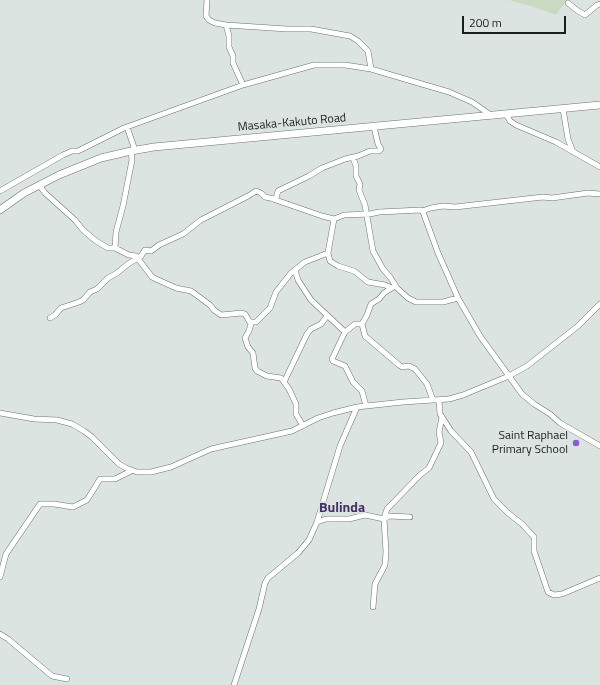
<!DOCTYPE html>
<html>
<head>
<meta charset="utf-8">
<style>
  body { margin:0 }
  #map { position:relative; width:600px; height:685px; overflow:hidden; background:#dce4e2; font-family:"Titillium Web",sans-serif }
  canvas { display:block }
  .scale { position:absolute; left:462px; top:16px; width:104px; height:18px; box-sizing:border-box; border:2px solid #1c1e1e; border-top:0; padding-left:5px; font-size:12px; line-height:14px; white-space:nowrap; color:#1c1e1e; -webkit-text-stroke:3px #dce4e2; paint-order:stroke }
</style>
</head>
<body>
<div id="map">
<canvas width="600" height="685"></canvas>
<div class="scale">200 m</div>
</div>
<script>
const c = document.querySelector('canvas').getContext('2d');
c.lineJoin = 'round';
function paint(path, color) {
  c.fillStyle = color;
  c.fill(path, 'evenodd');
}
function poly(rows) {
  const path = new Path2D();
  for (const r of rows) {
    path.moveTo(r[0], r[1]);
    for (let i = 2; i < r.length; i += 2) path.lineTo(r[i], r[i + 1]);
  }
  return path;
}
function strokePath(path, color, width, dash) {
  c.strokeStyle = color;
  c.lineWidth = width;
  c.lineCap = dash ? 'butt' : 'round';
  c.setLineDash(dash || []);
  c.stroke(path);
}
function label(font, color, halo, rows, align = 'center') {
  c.font = font + ' "Titillium Web",sans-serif';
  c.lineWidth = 3.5;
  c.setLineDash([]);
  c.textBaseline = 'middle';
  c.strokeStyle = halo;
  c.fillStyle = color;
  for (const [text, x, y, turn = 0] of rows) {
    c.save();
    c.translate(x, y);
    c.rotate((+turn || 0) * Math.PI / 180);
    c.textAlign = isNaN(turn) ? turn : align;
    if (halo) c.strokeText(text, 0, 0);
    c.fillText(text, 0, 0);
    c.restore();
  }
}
paint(poly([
  [509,0,567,0,556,15,537,8]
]), '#cad9c2');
const minor = poly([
  [207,0,206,16,209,20,215,23,226,25,287,29,311,29,350,36,358,41,368,51,371,69],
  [568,3,578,11,585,15,597,5,600,4],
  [226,25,229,36,229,47,233,56,233,63,243,85],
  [563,109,568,139,573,152],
  [506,114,510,121,516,125,556,142,600,167],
  [127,127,135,150],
  [353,158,356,166,356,176,360,184,359,190,365,205,373,251,383,269,390,277,397,288,408,298,416,302,443,302,458,298],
  [39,185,45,193,75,220,83,230,96,241,108,248,115,248,129,255,136,256,152,277,156,279,176,288,191,291,210,305,214,310,221,315,242,313,245,314,251,324],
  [0,191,63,155,72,151,78,151,124,128,243,85,314,65,345,65,371,69,449,92,472,102,492,116],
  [272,199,276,198,278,191,309,176,322,168,345,159,358,156,370,151,379,151,381,149,378,144,374,127],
  [422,211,431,208,443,206,455,207,543,197,552,198,588,193,600,194],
  [334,219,328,253,330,261,338,266,354,271,368,282,385,285,392,288],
  [115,248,116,232,123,206,132,160,131,151],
  [295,270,298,280,311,300,345,332],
  [395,286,384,293,379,299,371,304,367,315,362,324,365,336,399,365,402,367,409,366,415,369,427,384,433,400],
  [50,318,55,315,61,308,79,302,83,300,90,292,97,289,108,278,117,273,128,264,141,256,145,250,151,251,159,245,183,234,201,220,248,196,256,191,261,193,265,197,270,198,322,216,334,219,344,215,370,214,379,212,421,210,423,212,438,253,458,298,480,336,522,394,534,404,550,414,560,423,600,446],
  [362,324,355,324,345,332,332,359,333,361,345,366,353,382,362,391,366,406],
  [284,382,307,334,311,329,321,324,327,316],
  [439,400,440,414,451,431,471,452,494,499,508,513,522,524,534,537,534,551,548,592,554,595,562,594,600,578],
  [0,413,34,419,57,420,72,424,84,431,92,437,119,464,126,468,137,472,151,472,171,467,211,449,292,431,318,418,333,413,357,407,403,402,449,399,463,395,509,376,527,366,578,326,600,304],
  [303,426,296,414,296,404,289,389,281,378,267,376,257,371,255,368,253,353,248,347,245,338,249,331,251,324,252,322,256,322,270,308,276,292,291,273,305,262,328,253],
  [317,522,326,519,349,519,365,515,384,519,389,516,410,517],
  [0,577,6,554,40,504,54,504,73,507,87,500,100,479,115,479,131,471],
  [373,607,375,584,385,565,386,552,384,519,386,512,387,509,420,475,429,468,441,443,439,432,442,417],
  [0,634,8,639,52,676,67,679],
  [234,685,259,609,265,583,268,578,298,553,309,540,317,522,340,446,357,407]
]);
const highway = poly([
  [0,210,24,193,59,175,101,158,131,151,154,147,600,105]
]);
strokePath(minor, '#6b7270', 6);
strokePath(highway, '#6b7270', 8);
strokePath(minor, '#fff', 5);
strokePath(highway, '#fff', 7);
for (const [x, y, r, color] of [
  [576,443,4,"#8c5bd4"]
]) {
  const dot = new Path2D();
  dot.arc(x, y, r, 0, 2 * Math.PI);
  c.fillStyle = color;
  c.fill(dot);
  strokePath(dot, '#dce4e2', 1.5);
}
label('12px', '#1c1e1e', '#dce4e2', [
  ["Masaka-Kakuto Road",292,123,-5]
]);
label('12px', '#1c1e1e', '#dce4e2', [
  ["Saint Raphael",568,436],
  ["Primary School",568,450]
], 'right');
label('bold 14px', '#462f6a', '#dce4e2', [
  ["Bulinda",342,509]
]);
</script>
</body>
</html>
